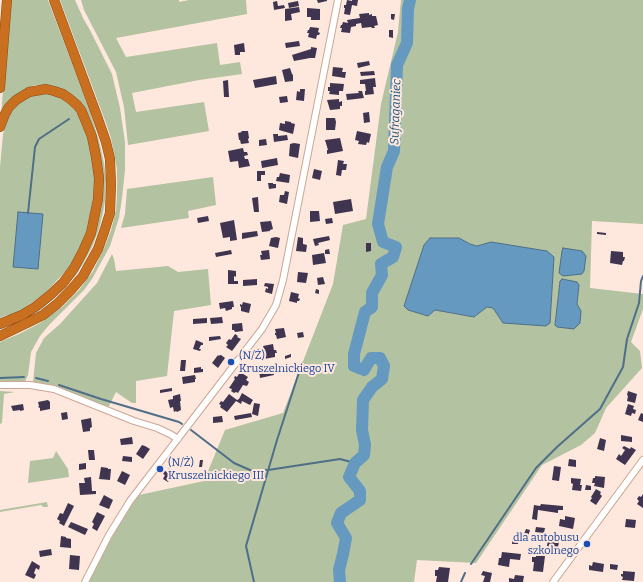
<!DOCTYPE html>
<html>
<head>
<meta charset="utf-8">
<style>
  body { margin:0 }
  canvas { display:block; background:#fee7dc }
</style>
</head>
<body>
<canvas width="643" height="582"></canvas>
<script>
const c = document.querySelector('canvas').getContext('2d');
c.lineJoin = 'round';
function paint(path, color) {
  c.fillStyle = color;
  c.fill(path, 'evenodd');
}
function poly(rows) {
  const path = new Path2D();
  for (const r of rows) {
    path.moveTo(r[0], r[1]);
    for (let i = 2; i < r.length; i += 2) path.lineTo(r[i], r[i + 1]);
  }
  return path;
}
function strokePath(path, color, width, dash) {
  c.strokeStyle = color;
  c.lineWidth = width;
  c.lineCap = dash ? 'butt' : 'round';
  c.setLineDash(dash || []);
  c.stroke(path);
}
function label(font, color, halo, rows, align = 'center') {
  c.font = font + ' Bitter,serif';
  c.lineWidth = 4;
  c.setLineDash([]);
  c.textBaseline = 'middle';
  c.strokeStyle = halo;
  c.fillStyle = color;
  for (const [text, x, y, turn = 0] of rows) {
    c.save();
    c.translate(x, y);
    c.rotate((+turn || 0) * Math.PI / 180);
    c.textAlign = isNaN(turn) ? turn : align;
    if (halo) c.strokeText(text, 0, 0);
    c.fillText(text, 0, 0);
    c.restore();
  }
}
paint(poly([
  [10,0,48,0,91,114,100,145,104,163,106,179,105,200,103,213,99,229,92,247,83,264,75,276,65,287,43,308,30,316,0,329,0,327,42,304,95,232,98,146,64,90,55,87,46,85,35,85,20,92,1,116],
  [60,0,75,0,83,18,90,30,112,74,120,108,125,142,125,170,122,198,119,218,110,246,92,279,84,290,49,325,40,336,31,352,28,375,25,382,0,381,0,342,21,333,40,323,62,307,79,290,93,271,105,246,111,230,116,210,117,196,117,169,111,138,106,123],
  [81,0,179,0,179,2,189,0,246,0,247,14,116,38,126,57,217,43,220,65,240,62,242,74,199,80,132,93,136,112,204,102,209,131,128,145,124,107,116,72,84,10],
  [401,0,643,0,643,224,592,221,590,288,643,294,643,309,631,342,640,351,642,368,606,408,595,433,581,445,542,465,476,563,417,560,414,582,89,582,111,539,123,517,139,495,204,481,225,430,283,413,333,284,343,225,366,219,381,104,398,32],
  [459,238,470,244,477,246,491,242,493,308,487,307,474,317,435,310],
  [562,280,579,285,577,304,555,325,560,282],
  [47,92,62,99,73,108,78,114,90,142,96,182,93,215,82,245,71,264,63,274,45,293,23,309,8,316,7,315,0,318,0,167,3,135,5,125,8,117,12,109,18,103,26,97],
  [213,177,216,205,188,211,189,218,121,228,125,214,127,189],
  [112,254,114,259,116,271,168,266,178,272,208,269,211,305,174,311,167,376,136,381,136,403,132,403,116,392,108,408,52,385,33,382,36,353,44,338,60,324,97,283],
  [0,391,15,392,4,394,2,423,0,424],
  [56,451,68,469,69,477,28,483,30,461,53,458],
  [47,502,48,507,43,507,41,505,0,512,0,510]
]), '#b3c2a0');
const water = poly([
  [18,212,43,214,38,269,13,267,18,212],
  [430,238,459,238,470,244,477,246,491,242,547,251,554,257,550,323,546,326,503,323,493,308,487,307,474,317,435,310,428,316,408,310,404,306,424,245,430,238],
  [563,248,582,251,586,256,584,271,582,274,563,276,559,273,562,251,563,248],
  [562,279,577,282,579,285,577,304,581,311,580,323,574,329,557,327,555,325,560,281,562,279]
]);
paint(water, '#6699c0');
strokePath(water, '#4f6f88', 1);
strokePath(poly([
  [28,213,35,147,39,139,69,119],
  [0,378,24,377],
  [36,378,48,381],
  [59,385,101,399,179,422,182,424],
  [191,430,234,463,250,470,268,470,340,459,355,463],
  [471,564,536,468,557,447,600,409,623,367,627,339,639,303,641,281,643,276],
  [254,582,246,546,277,440,302,363],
  [461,582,465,573]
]), '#4f6f88', 2);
strokePath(poly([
  [340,582,339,570,343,554,346,538,337,523,341,513,360,500,360,491,349,477,355,463,364,455,365,445,362,430,363,400,372,387,382,379,384,366,380,358,371,358,364,370,354,366,354,354,365,312,372,307,372,293,382,275,381,264,393,257,396,247,383,242,378,224,387,167,394,151,397,65,407,43,408,9,410,0]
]), '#6699c0', 12);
paint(poly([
  [317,0,327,0,327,1,318,3],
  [347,0,352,1,352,0,358,0,357,6,352,5,350,15,344,14,345,8,344,8,344,5,346,5],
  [277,1,278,6,284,5,285,8,274,10,273,2],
  [298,1,299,6,289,8,288,3],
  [299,7,300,12,291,14,292,20,285,21,285,9],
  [307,8,320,9,320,20,311,20,311,17,307,17],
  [369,13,369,15,372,14,372,16,376,16,378,25,374,26,375,28,372,28,371,27,362,28,361,23,356,24,356,26,351,27,350,33,341,32,342,28,340,28,341,25,342,25,343,22,348,23,347,20,360,18,359,14],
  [391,14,395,14,394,20,391,19],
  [310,27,319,28,318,32,320,33,319,35,317,35,316,39,308,37,309,33,307,33,308,30,309,30],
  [389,30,393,30,393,38,389,37],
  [299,41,300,46,286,48,285,43],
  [244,43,245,52,240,52,240,55,235,55,234,45],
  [311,47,317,48,315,58,310,58,294,61,292,55,311,49],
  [369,61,370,65,358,68,357,63],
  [333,67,343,68,342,72,346,72,345,78,332,76],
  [290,68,292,74,293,75,293,81,285,82,282,70],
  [374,71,375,75,361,76,360,72],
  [276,76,277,84,255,88,253,80],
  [375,78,376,87,373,87,374,94,365,95,365,91,366,91,365,84,360,84,360,80],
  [228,80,229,97,224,97,223,81],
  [330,83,344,84,343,91,339,91,339,95,329,94,330,91,328,91,328,87,330,87],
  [300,89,305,89,304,101,296,100,297,91,300,92],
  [358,91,362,91,364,98,347,100,346,94,359,93],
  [287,96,288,102,280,103,279,97],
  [339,99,339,102,342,101,342,106,340,106,340,109,330,110,327,100],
  [369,112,370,122,364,123,363,113],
  [326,118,335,118,336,122,335,130,326,130],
  [285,121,291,122,291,123,295,124,293,134,279,130,280,123,285,124],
  [241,131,248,131,249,138,248,139,249,143,241,144,240,140,239,140,238,133,242,132],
  [357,131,371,134,369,143,367,142,366,145,358,144,359,141,355,140],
  [273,134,278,134,278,136,287,135,288,140,274,142],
  [340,138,343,151,327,154,327,150,328,150,325,140],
  [266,139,267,145,259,146,259,140],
  [294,143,300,144,298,158,289,156,290,144],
  [243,148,244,152,247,152,248,155,244,156,245,159,248,159,250,166,239,168,238,161,230,162,228,151],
  [277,158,278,165,262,168,261,161],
  [338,160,344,161,343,164,347,164,346,170,342,170,341,176,336,175],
  [314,169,322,171,320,180,312,178],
  [257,171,265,171,265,175,261,175,261,181,257,181],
  [280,173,290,175,289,183,276,181,277,177,279,177],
  [268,183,273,183,273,184,276,184,276,188,269,189],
  [285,191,289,192,287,204,279,202,280,195,284,195],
  [258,197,259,212,254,212,252,198],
  [351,199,353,211,335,214,333,202],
  [310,211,319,211,320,221,310,222],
  [208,216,209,221,198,223,197,218],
  [332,218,333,223,326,224,325,219],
  [234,220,237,240,230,241,230,237,223,238,220,223],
  [271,221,273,229,270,230,270,231,262,232,260,222],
  [257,231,258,236,242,239,242,233],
  [597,232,606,233,606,235,597,234],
  [329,236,330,240,318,243,319,245,315,246,313,239],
  [276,237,280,238,278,248,269,246,271,238],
  [298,237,303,238,303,244,307,245,306,252,296,251],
  [366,243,371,243,371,251,366,252],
  [329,249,330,254,325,254,325,250],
  [231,250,232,254,216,257,215,253],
  [269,250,270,259,261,260,260,255,262,255,261,251],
  [611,251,623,252,623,257,625,257,624,261,623,261,622,265,610,263],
  [324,253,326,263,313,265,312,255],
  [228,270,236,271,236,277,234,276,234,281,238,281,238,284,228,284],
  [298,272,308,273,306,283,297,282],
  [323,277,325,284,318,285,317,278],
  [257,279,257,285,243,286,243,280],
  [265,283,274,284,272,294,265,292,266,288,268,289,268,287,264,286],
  [316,289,319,290,319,294,315,293],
  [291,292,299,294,298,298,300,299,299,301,297,301,297,303,289,301],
  [233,301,234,307,232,307,232,309,226,311,225,308,220,309,219,303],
  [243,302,251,304,249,313,241,311,241,307,240,306,240,304,242,305],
  [222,317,223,323,211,324,210,318],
  [207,318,207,323,193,324,193,319],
  [242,323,243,331,235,332,234,330,232,330,232,324],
  [284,328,286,337,277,339,276,335,275,335,275,333,276,333,275,329],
  [303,332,304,337,298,338,297,333],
  [235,334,238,336,237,337,241,339,232,351,226,347,228,345,226,343,229,339,231,340],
  [220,336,221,339,209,341,209,337],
  [196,340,203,343,203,345,201,345,199,349,201,349,200,351,193,349],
  [273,344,274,350,276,350,277,353,275,353,275,357,264,359,264,356,265,355,263,346],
  [291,354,291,357,285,359,285,356],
  [218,355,219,356,220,355,221,355,225,358,218,368,212,363],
  [181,360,186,360,185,371,180,371],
  [272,366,274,375,260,378,259,369],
  [201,367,201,369,203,369,203,372,194,373,194,368],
  [240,372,248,377,246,380,249,382,247,386,243,385,238,393,236,392,234,393,231,391,232,389,229,388,235,379,234,378,235,376,237,377],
  [195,375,196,379,195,379,195,382,183,384,182,377],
  [172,388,172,391,160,393,160,390],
  [628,391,637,394,635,403,627,401,628,396,627,395],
  [242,393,253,400,250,405,242,401,241,404,236,401,227,412,220,407,221,405,219,404,221,401,223,402,229,394,237,400,239,399],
  [180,394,181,401,180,401,181,410,177,412,176,411,174,412,173,407,170,408,168,400,173,399,173,396],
  [48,400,50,402,50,409,40,411,40,408,38,407,39,406,38,402],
  [254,403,260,404,258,416,252,414],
  [23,404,24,410,20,411,20,410,13,411,11,406],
  [628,404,634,406,633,409,636,410,635,414,632,413,631,416,625,414],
  [67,412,68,419,62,420,61,413],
  [251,413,252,417,235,420,234,416],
  [641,413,643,414,643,422,638,420],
  [222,416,223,422,213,423,213,417],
  [91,418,92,427,90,428,90,431,83,432,81,420],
  [621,435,632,437,632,442,621,441],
  [132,437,133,444,121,445,120,439],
  [600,438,606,440,604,451,597,449],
  [142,445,145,446,150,449,143,459,136,454],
  [624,446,630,449,631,447,636,450,625,465,616,459,619,454,621,456,625,450,622,448],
  [88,450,94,450,95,460,89,460],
  [123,456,132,457,132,462,122,461],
  [569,459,576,460,576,467,568,466],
  [200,460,203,460,202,467,199,467],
  [86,463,86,469,79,470,79,464],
  [554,466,561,467,559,481,552,480],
  [101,467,108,468,108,469,111,469,110,480,99,479],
  [169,468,174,471,168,482,163,479,165,475,163,474,165,471,167,472],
  [122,471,130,475,125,485,117,481],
  [595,476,605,477,604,488,594,486,595,483,592,483,593,478,595,478],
  [91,477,92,491,96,491,96,494,80,495,79,483,85,483,84,478],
  [571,478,581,479,580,485,582,485,581,491,572,490,573,484,571,483],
  [586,485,591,486,591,490,585,490],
  [596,489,601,492,600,494,602,496,596,505,590,501,592,498,591,497],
  [643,494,643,508,637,504,639,501,637,499,639,496,641,497],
  [104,495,113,500,109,509,99,505],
  [68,503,74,506,64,526,59,523,60,521,57,519,60,513,63,514],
  [541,504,563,506,563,510,558,510,558,513,538,510,537,520,532,519,534,505,540,506],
  [97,512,105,516,97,531,92,528,94,524,92,522],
  [565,516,575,518,573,529,559,526,560,519,565,520],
  [626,519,636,520,635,528,625,527],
  [71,522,88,529,85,535,68,527],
  [536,527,545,528,544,533,535,532],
  [526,529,530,530,527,540,522,539],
  [61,536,66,537,66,538,71,539,71,548,60,547],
  [513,536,519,537,518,544,512,544],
  [549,536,560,537,557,552,546,550],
  [51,549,52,555,40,557,39,551],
  [502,552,521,554,520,560,510,559,509,567,498,565,499,558,501,558],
  [536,554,545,556,543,572,533,571,534,562,532,562,532,557,536,557],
  [70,555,80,556,79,570,69,569],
  [32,561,40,566,39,570,36,568,34,573,36,575,34,579,25,575],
  [593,562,604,564,603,572,589,570,589,565,592,566],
  [610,564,618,565,617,570,610,569],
  [439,567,450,568,448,582,436,582,437,576,435,576,435,570,438,570],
  [483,571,492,573,490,582,483,582,485,576,481,575],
  [623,571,635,572,634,581,622,580,623,577,621,576,621,574,623,574],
  [515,575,524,576,523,582,509,582,509,578,514,579]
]), '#403551');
const minor = poly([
  [0,385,30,385,54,389,134,421,157,428,170,434,178,439],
  [85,582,109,535,130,501,262,329,276,305,283,280,338,0],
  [553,582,643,460]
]);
const highway = poly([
  [0,88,7,0],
  [0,127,5,114,9,107,16,100,29,92,46,89,54,91,63,94,70,99,77,105,81,110,84,117,92,137,96,157,99,178,98,199,91,233,83,251,74,268,63,283,49,296,35,307,22,315,0,324],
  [0,336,29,322,43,315,57,304,71,290,83,276,98,249,104,232,110,213,111,184,110,159,106,142,97,116,54,0]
]);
strokePath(minor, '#cba795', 8);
strokePath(highway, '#8b4d17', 10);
strokePath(minor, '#fff', 6);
strokePath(highway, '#c86f20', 9);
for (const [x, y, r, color] of [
  [231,362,4,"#1a4fb4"],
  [160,469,4,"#1a4fb4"],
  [587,544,4,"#1a4fb4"]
]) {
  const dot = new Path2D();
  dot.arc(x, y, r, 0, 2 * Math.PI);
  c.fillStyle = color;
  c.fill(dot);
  strokePath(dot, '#fee7dc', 1.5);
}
label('11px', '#164399', '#fee7dc', [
  ["(N/Ż)",239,356],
  ["Kruszelnickiego IV",239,369],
  ["(N/Ż)",168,463],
  ["Kruszelnickiego III",168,476],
  ["dla autobusu",579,538,"right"],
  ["szkolnego",579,551,"right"]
], 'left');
label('italic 12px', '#165178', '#fee7dc', [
  ["Sufraganiec",396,112,-88]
]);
</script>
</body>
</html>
